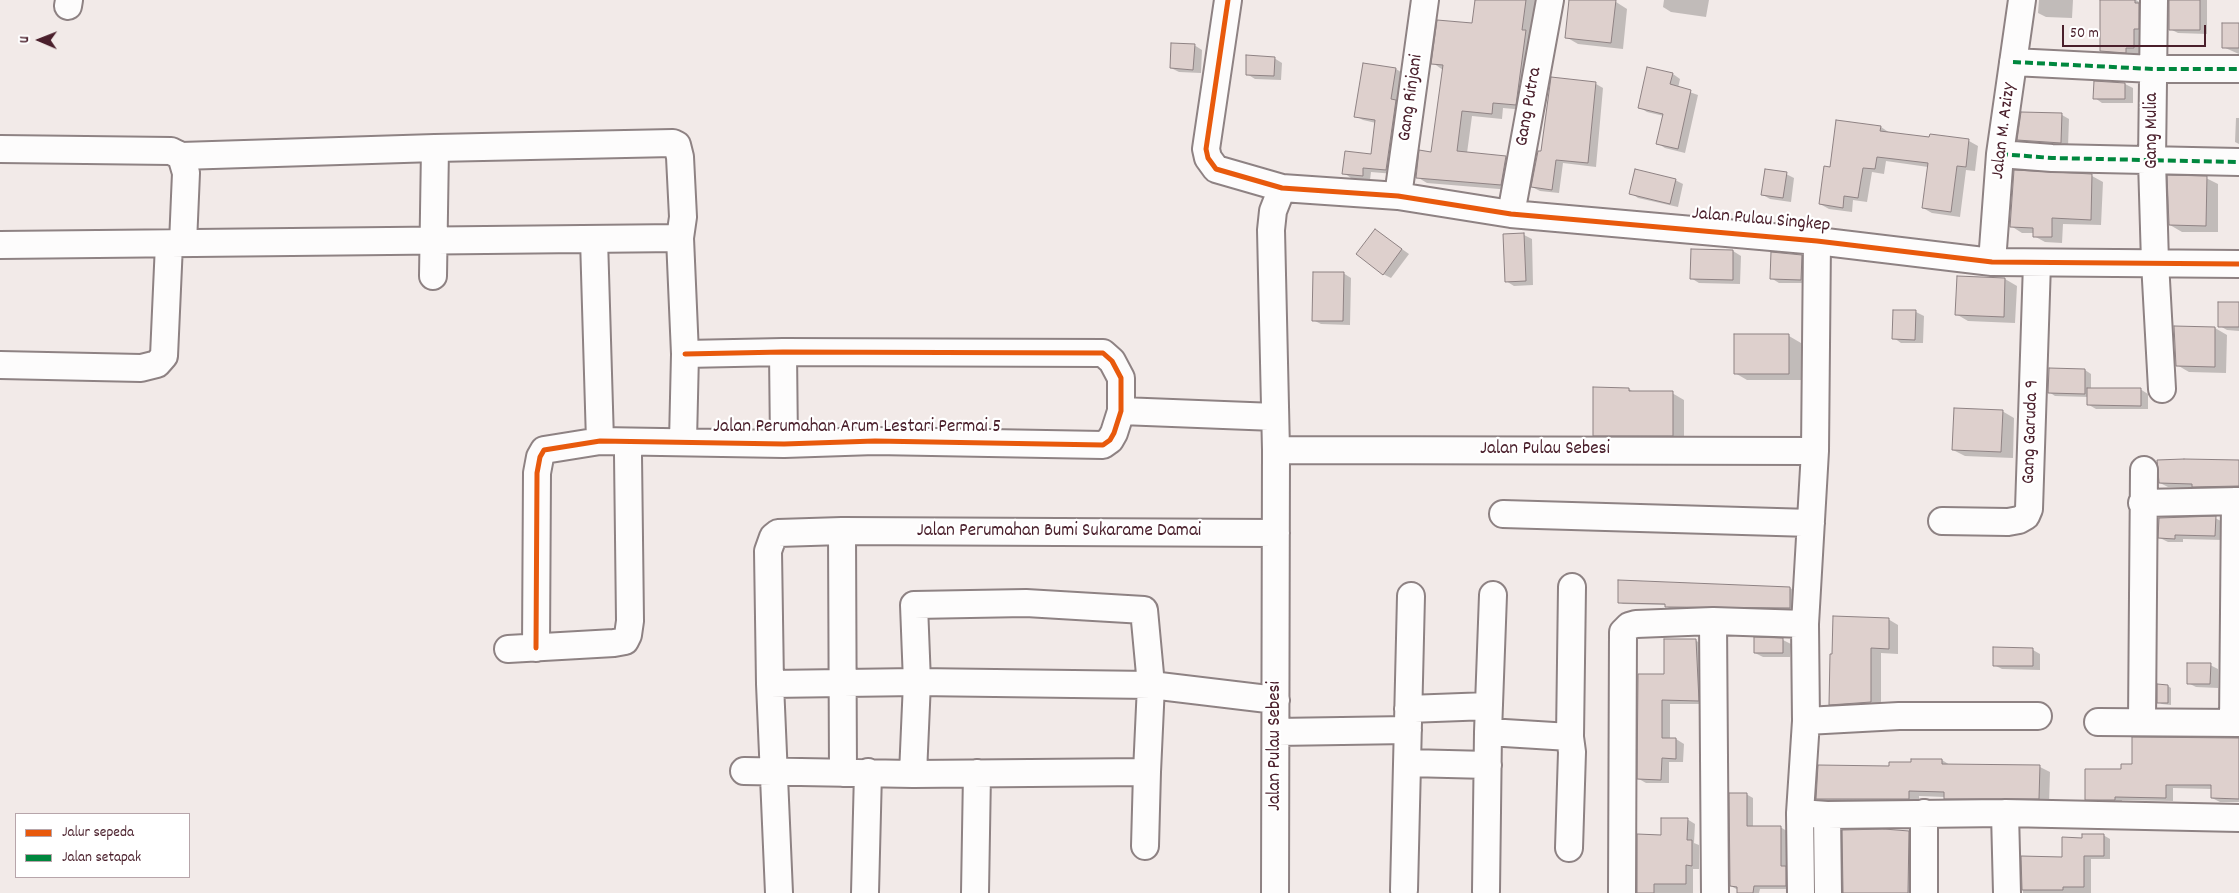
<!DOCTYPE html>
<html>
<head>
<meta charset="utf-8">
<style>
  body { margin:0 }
  #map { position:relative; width:2239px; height:893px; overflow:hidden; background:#f2eae8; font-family:Dekko,sans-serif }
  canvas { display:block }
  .legend { position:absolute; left:15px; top:813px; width:175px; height:65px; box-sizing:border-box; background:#fff; border:1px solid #b7a5aa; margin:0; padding:6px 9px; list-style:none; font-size:15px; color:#4a1f2b }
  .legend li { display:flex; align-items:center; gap:10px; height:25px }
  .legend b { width:25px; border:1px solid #b7a5aa }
  .north { position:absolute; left:15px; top:15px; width:50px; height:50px; -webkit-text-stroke:4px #fff; paint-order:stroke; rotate:271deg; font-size:14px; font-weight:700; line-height:20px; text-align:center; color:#4a1f2b }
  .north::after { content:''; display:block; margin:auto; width:18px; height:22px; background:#4a1f2b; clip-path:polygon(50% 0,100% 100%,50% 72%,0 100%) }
  .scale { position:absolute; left:2062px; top:25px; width:144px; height:22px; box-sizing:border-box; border:2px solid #4a1f2b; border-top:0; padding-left:6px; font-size:15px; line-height:18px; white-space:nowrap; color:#4a1f2b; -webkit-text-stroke:4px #fff; paint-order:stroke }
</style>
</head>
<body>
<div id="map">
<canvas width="2239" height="893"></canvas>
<ul class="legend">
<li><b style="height:6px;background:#e8590c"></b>Jalur sepeda</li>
<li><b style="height:6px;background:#00873e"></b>Jalan setapak</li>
</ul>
<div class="north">U</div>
<div class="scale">50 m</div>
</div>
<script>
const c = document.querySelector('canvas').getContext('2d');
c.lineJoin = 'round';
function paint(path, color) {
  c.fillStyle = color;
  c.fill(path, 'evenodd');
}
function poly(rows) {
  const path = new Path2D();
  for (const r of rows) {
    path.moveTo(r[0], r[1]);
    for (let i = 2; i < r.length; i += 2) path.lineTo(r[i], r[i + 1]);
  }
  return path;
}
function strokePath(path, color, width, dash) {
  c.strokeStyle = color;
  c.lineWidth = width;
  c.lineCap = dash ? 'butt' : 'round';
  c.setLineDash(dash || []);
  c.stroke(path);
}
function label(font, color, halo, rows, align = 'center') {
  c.font = font + ' Dekko,sans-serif';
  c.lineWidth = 4.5;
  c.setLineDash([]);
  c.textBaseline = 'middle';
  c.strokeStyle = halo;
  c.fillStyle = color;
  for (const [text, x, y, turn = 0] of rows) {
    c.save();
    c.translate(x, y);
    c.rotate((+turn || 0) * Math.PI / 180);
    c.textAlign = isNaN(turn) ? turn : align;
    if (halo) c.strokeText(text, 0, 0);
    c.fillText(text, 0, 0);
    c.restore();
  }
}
paint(poly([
  [1476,0,1536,0,1525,110,1503,108,1502,119,1472,116,1467,153,1506,158,1516,163,1511,190,1427,183,1417,177,1433,153,1443,70,1433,63,1473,24],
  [1571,0,1616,2,1627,9,1623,49,1578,44,1566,37],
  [1664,0,1709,0,1706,17,1671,12,1663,7],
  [2039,0,2073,0,2072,18,2046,17,2038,13],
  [2102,0,2136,0,2146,6,2146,54,2137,54,2137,59,2113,57,2101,51],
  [2170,0,2207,0,2207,34,2178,33,2170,29],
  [2239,25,2239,54,2223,47],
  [1194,45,1202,50,1201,73,1179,72,1171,68],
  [1274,58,1282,63,1281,80,1255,79,1247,74],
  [1364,64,1396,69,1404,74,1394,174,1371,172,1370,180,1351,178,1344,173,1372,155,1376,123,1363,120,1355,116],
  [1673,74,1680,79,1678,88,1698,95,1685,153,1665,148,1657,143,1664,116,1647,112,1639,107],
  [2095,82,2125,84,2133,88,2133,103,2102,103,2095,98],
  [1596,84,1603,88,1596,167,1563,163,1559,193,1540,191,1532,187,1542,153],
  [2062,115,2069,119,2068,147,2026,144,2018,140],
  [2236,118,2239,118,2239,144,2235,142],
  [1881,127,1890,133,1930,139,1931,135,1969,141,1978,146,1975,171,1966,170,1960,217,1932,213,1923,208,1928,167,1886,161,1884,174,1872,172,1867,202,1853,200,1852,212,1829,209,1820,204,1831,168],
  [1786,174,1794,178,1791,202,1770,199,1763,195],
  [2092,176,2103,182,2101,225,2063,224,2062,243,2045,242,2034,236,2034,233,2022,233,2011,226],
  [2206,178,2218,184,2218,232,2182,232,2170,225],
  [1675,180,1683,184,1678,207,1638,198,1631,193],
  [1375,230,1409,254,1391,278,1383,274],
  [1524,235,1532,239,1533,285,1514,286,1506,281],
  [1733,251,1741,256,1740,284,1699,283,1691,278],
  [1801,256,1809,260,1808,283,1779,283,1771,278],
  [1343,273,1351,278,1350,325,1321,324,1313,320],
  [2005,279,2017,286,2015,323,1968,321,1956,314],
  [2239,303,2239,331,2227,330,2220,326],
  [1894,311,1916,312,1924,316,1923,343,1901,343,1894,338],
  [2215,328,2227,335,2226,373,2189,372,2177,365],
  [1735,336,1789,336,1801,343,1801,380,1747,380,1735,373],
  [2085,370,2091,374,2091,389,2140,389,2148,394,2148,409,2096,409,2089,405,2089,397,2055,396,2049,392],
  [1629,389,1635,393,1672,393,1684,400,1684,442,1607,442,1595,435],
  [2002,411,2014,418,2013,458,1965,456,1953,450],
  [2239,462,2239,491,2201,491,2196,488,2168,487,2160,483],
  [2215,518,2223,522,2223,540,2183,539,2183,542,2168,542,2160,538],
  [1619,582,1790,588,1794,590,1794,609,1669,608,1666,605,1623,604,1619,602],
  [1888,619,1898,625,1898,654,1881,653,1881,708,1841,710,1831,704],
  [1695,640,1703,645,1706,704,1670,704,1670,739,1676,739,1684,744,1683,762,1669,762,1669,783,1646,783,1639,779,1665,676],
  [1783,640,1791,644,1790,657,1763,657,1755,653],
  [2033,650,2040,654,2040,670,2002,669,1994,665],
  [2210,665,2218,669,2218,688,2196,687,2188,683],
  [2168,686,2171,688,2171,705,2162,704,2158,702],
  [2239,739,2239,802,2220,802,2212,798,2212,789,2173,788,2173,801,2122,800,2122,804,2094,803,2086,799,2122,771,2133,765],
  [1942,760,1950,765,2040,767,2050,772,2049,804,1956,804,1945,797,1919,796,1919,804,1827,804,1817,798,1890,767],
  [1746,794,1753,798,1753,827,1780,827,1787,831,1787,868,1792,871,1792,889,1760,889,1759,893,1738,893,1738,890,1731,886],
  [1687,819,1695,824,1694,843,1699,845,1699,869,1693,869,1693,893,1638,893,1662,836],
  [1909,832,1918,837,1916,893,1844,893],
  [2103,835,2110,839,2110,859,2091,859,2091,893,2023,893,2022,858,2063,858,2084,839]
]), '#0003');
const building = poly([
  [1475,0,1526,0,1522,30,1526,30,1516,105,1493,103,1492,114,1462,111,1457,151,1506,156,1501,185,1416,178,1419,150,1431,152,1443,65,1431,64,1437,20,1472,23,1475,0],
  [1569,0,1616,0,1611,43,1565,38,1569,0],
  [2100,0,2135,0,2135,3,2139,3,2139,29,2134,29,2134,48,2126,48,2126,53,2100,51,2100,0],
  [2169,0,2200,0,2200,30,2169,30,2169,0],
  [2222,23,2239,23,2239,48,2222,48,2222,23],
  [1171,43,1195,44,1193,70,1170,68,1171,43],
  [1246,55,1275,57,1274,76,1246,75,1246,55],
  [1363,63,1396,68,1391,99,1396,100,1386,170,1363,168,1363,176,1342,174,1345,151,1371,154,1375,120,1354,117,1363,63],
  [1647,67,1673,73,1670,84,1691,90,1678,149,1656,144,1663,114,1638,108,1647,67],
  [1551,77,1596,82,1588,163,1556,160,1552,190,1531,187,1538,151,1541,151,1551,77],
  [2094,81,2125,83,2125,99,2093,99,2094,81],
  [2021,112,2062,113,2061,143,2017,140,2021,112],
  [1836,120,1881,126,1880,131,1929,137,1930,134,1969,139,1966,167,1957,166,1951,212,1922,208,1928,163,1877,157,1875,169,1863,168,1858,198,1844,196,1843,208,1819,204,1824,166,1830,167,1836,120],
  [1635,169,1676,179,1670,204,1629,194,1635,169],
  [1765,169,1787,172,1783,198,1761,195,1765,169],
  [2014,170,2092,174,2091,220,2052,218,2052,237,2033,237,2033,228,2010,227,2014,170],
  [2167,175,2207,176,2206,226,2169,225,2167,175],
  [1375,229,1402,249,1383,275,1356,254,1375,229],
  [1524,233,1526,281,1505,282,1503,234,1524,233],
  [1691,249,1733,250,1733,280,1690,279,1691,249],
  [1771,252,1802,255,1801,280,1770,279,1771,252],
  [1313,272,1344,272,1343,321,1312,321,1313,272],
  [1957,276,2005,278,2004,317,1955,315,1957,276],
  [2218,302,2239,302,2239,327,2218,327,2218,302],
  [1893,310,1916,310,1915,340,1892,339,1893,310],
  [2174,326,2215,327,2215,367,2176,366,2174,326],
  [1734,334,1789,334,1789,374,1734,374,1734,334],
  [2049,368,2085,369,2085,394,2048,393,2049,368],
  [1593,387,1629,388,1629,391,1673,391,1673,436,1593,436,1593,387],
  [2087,388,2141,388,2141,406,2087,405,2087,388],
  [1954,408,2003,410,2001,452,1952,450,1954,408],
  [2184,459,2239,460,2239,486,2192,487,2192,484,2159,483,2157,460,2184,459],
  [2216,516,2215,536,2175,535,2175,539,2158,538,2159,518,2216,516],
  [1618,580,1790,587,1790,608,1665,607,1665,604,1618,603,1618,580],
  [1833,616,1889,618,1889,649,1871,648,1871,702,1829,705,1830,654,1832,654,1833,616],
  [1754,637,1783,638,1783,653,1754,653,1754,637],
  [1664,639,1696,639,1699,701,1662,700,1662,738,1676,738,1676,759,1662,758,1661,780,1637,779,1638,674,1664,674,1664,639],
  [1993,647,2033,648,2033,666,1993,666,1993,647],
  [2187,663,2211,663,2210,684,2187,684,2187,663],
  [2157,684,2168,685,2168,703,2157,703,2157,684],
  [2132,737,2239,738,2239,799,2211,798,2211,785,2166,785,2166,798,2115,797,2115,800,2085,800,2085,769,2121,769,2121,764,2132,764,2132,737],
  [1911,759,1942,759,1942,764,2040,765,2039,799,1944,799,1944,792,1909,791,1909,799,1816,799,1818,765,1889,766,1889,762,1911,762,1911,759],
  [1729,793,1747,793,1747,826,1781,826,1781,866,1786,866,1786,886,1754,886,1753,893,1737,893,1737,887,1730,886,1729,793],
  [1661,818,1688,818,1687,840,1692,840,1692,866,1686,865,1686,884,1654,884,1654,893,1637,893,1637,834,1661,835,1661,818],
  [1884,829,1909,831,1908,893,1843,893,1842,830,1884,829],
  [2082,834,2104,834,2104,856,2084,856,2084,887,2063,887,2063,890,2022,890,2021,856,2062,857,2062,837,2082,838,2082,834]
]);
paint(building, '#ded0cd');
strokePath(building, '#8e8283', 1);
const minor = poly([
  [1228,0,1206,149,1208,158,1216,169,1282,188,1398,196,1511,214,1817,241,1992,262,2239,264],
  [2154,0,2152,161,2155,262,2162,389],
  [68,6,69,0],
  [2013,62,2153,69,2239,69],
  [0,149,171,151,181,156,435,148,673,143,677,145,680,157,683,217,680,238,685,354,683,441],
  [2000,154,2052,158,2239,162],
  [181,156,186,173,183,243],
  [1398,196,1425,0],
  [1511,214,1550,0],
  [594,239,600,441],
  [1817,241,1815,451,1805,624,1806,721,1800,813,1827,815,2005,813,2239,818],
  [0,245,680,238],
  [1992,262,2000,154,2022,0],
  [433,276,435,148],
  [783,352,784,444],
  [0,365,141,368,157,364,164,356,169,244],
  [1121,411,1275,417],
  [1276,450,1815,451],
  [2142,503,2239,501],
  [1503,514,1811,523],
  [1942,521,2008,522,2019,520,2026,516,2029,509,2037,263],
  [842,531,843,773],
  [1713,621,1715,893],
  [536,648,537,473,540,457,544,450,600,441,784,444,875,441,1103,445,1110,440,1114,433,1121,411,1121,378,1112,361,1103,353,783,352,685,354],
  [508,649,614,643,625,641,628,635,630,621,628,455,630,442],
  [770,684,917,682,1151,685,1276,700],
  [1408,709,1489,706],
  [1806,721,1899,716,2038,716],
  [2142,721,2144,470],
  [2098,722,2239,723],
  [2233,723,2235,501],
  [1276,732,1408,730],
  [1488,732,1570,737],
  [1408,763,1488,765],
  [744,771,913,774,1147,772,1151,685,1144,610,1026,603,914,605,917,682,913,774],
  [1800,813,1801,893],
  [1924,813,1924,893],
  [2005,813,2007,893],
  [1827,815,1828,893],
  [1145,846,1147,772],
  [1569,848,1572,752,1570,737,1572,587],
  [1404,890,1411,596],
  [1486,891,1488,732,1493,595],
  [779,893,770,684,768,551,773,537,778,533,842,531,1276,533],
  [865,893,868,772],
  [975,893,977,773],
  [1275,893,1276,450,1271,230,1273,211,1282,188],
  [1622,893,1623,632,1629,626,1636,624,1713,621,1805,624]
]);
strokePath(minor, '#8e8283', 30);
strokePath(minor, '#fdfcfc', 26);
strokePath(poly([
  [2013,62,2153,69,2239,69],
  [2000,154,2052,158,2239,162]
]), '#00873e', 4, [8, 4]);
strokePath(poly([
  [1228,0,1206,149,1208,158,1216,169,1282,188,1398,196,1511,214,1817,241,1992,262,2239,264],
  [536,648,537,473,540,457,544,450,600,441,784,444,875,441,1103,445,1110,440,1114,433,1121,411,1121,378,1112,361,1103,353,783,352,685,354]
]), '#e8590c', 5);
label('19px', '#4a1f2b', '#fff', [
  ["Gang Rinjani",1412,98,-82],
  ["Gang Putra",1530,107,-80],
  ["Jalan M. Azizy",2005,131,-83],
  ["Gang Mulia",2153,131,-90],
  ["Jalan Pulau Singkep",1761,221,5],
  ["Jalan Perumahan Arum Lestari Permai 5",857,428],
  ["Gang Garuda 9",2032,432,-88],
  ["Jalan Pulau Sebesi",1545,450],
  ["Jalan Perumahan Bumi Sukarame Damai",1059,532],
  ["Jalan Pulau Sebesi",1276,746,-90]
]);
</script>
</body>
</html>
